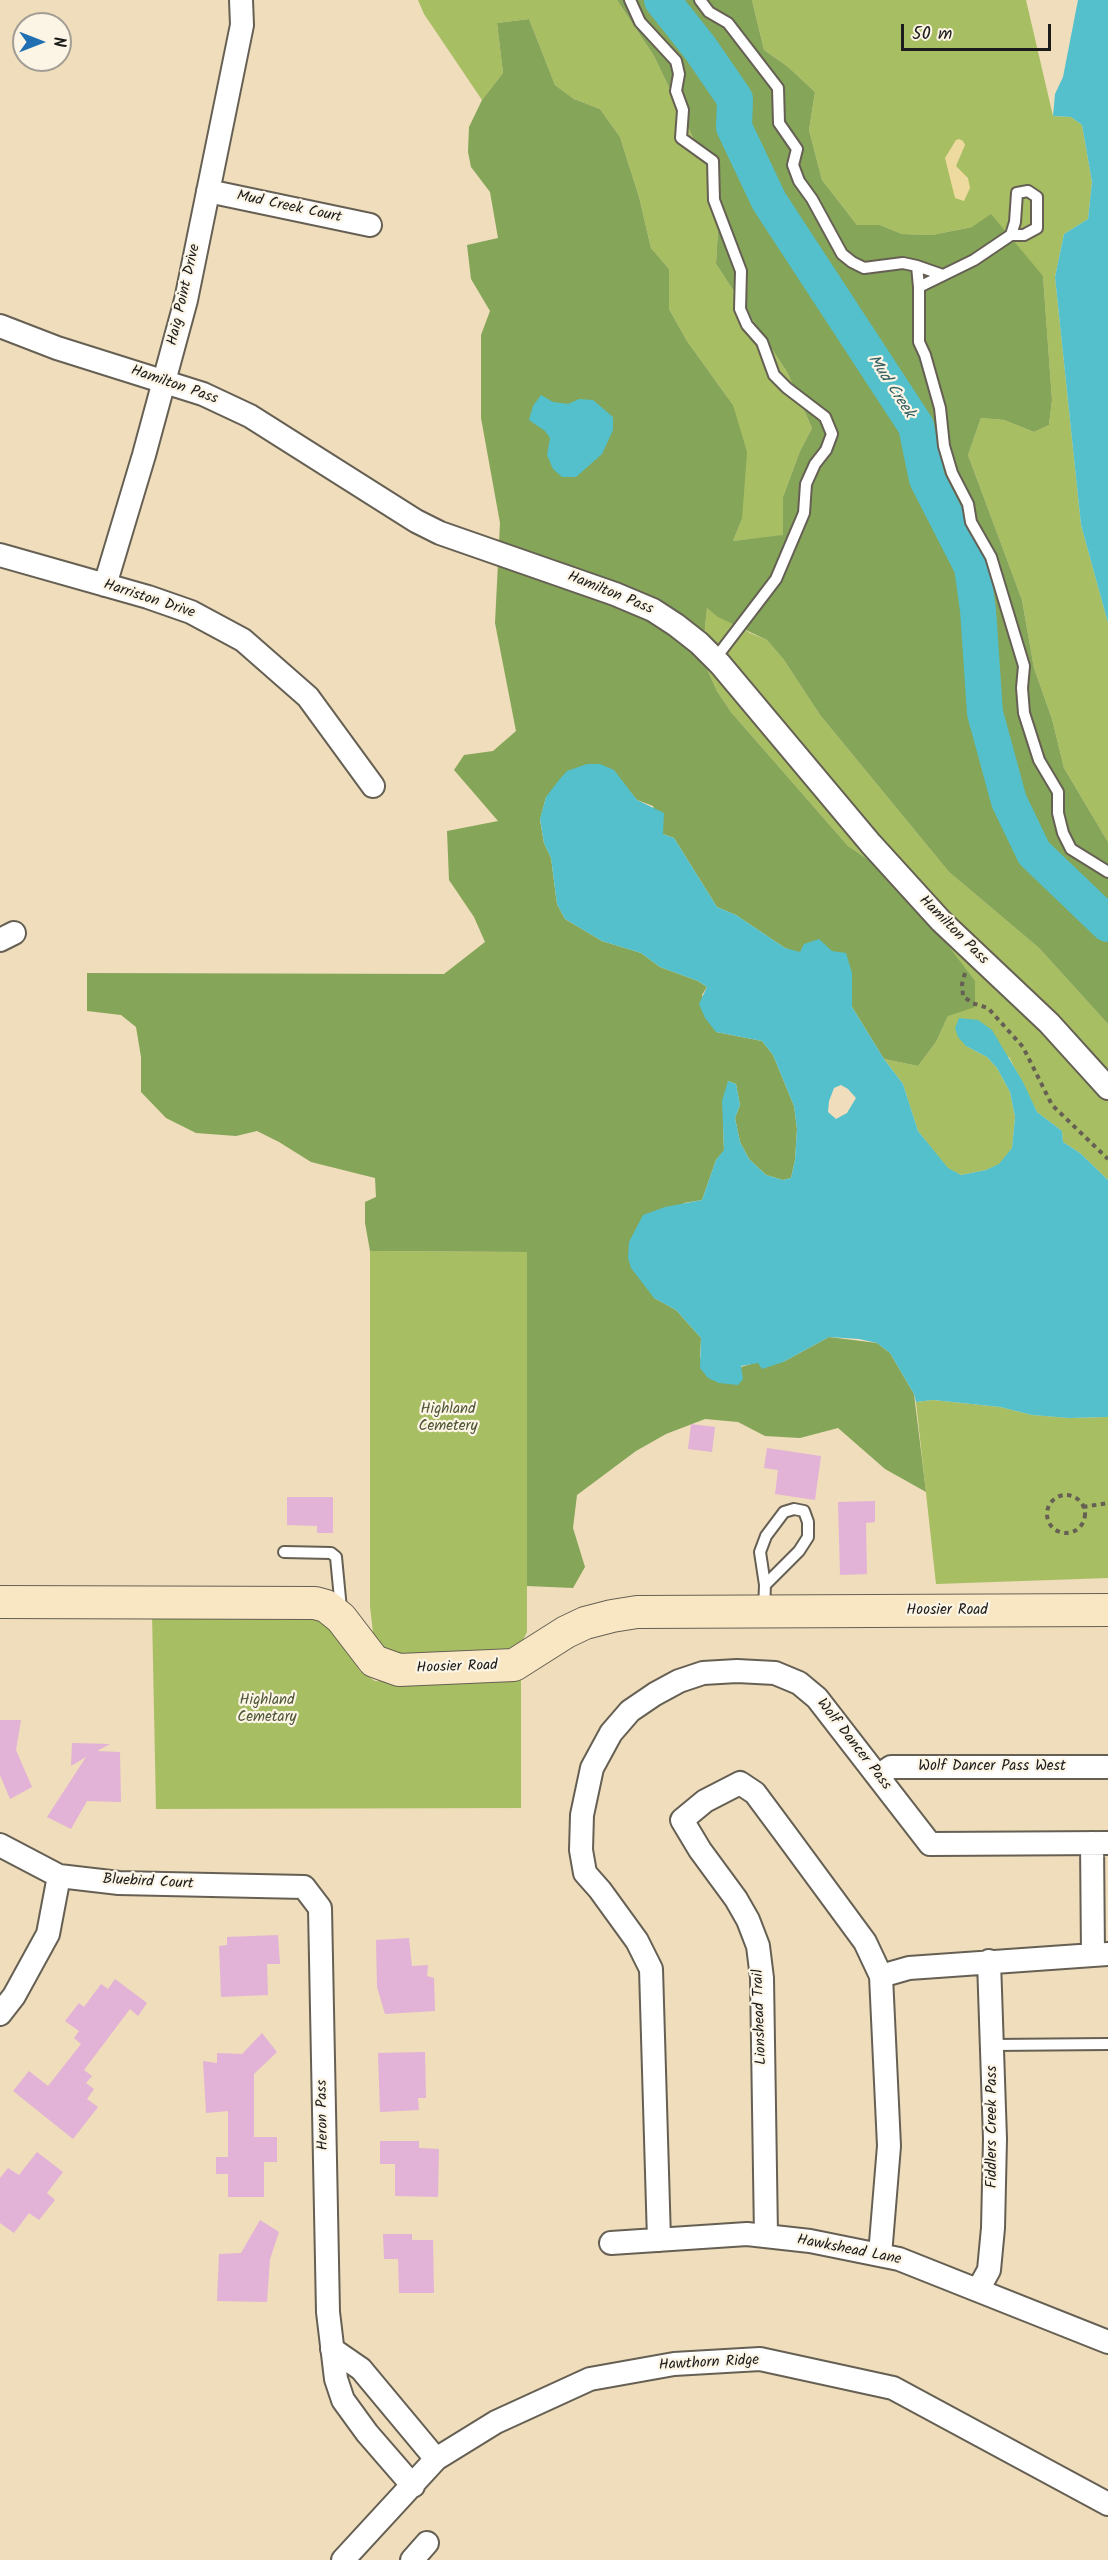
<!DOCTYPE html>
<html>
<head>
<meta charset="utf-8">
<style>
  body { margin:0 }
  #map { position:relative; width:1108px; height:2560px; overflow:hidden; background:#efddbb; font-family:Kalam,sans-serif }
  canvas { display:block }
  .north { position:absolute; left:12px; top:12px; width:60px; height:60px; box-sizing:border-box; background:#fcf5e5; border:2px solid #a29e95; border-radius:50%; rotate:90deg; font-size:16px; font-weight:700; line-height:24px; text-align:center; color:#1c1c1c }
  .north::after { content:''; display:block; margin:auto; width:21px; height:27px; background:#1f6fb2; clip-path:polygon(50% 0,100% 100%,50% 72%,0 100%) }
  .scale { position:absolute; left:901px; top:24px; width:150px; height:27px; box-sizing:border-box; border:3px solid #1c1c1c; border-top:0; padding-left:8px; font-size:18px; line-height:21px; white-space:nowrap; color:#1c1c1c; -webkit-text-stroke:4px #fcf5e5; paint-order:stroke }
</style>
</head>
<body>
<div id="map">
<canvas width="1108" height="2560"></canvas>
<div class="north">N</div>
<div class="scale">50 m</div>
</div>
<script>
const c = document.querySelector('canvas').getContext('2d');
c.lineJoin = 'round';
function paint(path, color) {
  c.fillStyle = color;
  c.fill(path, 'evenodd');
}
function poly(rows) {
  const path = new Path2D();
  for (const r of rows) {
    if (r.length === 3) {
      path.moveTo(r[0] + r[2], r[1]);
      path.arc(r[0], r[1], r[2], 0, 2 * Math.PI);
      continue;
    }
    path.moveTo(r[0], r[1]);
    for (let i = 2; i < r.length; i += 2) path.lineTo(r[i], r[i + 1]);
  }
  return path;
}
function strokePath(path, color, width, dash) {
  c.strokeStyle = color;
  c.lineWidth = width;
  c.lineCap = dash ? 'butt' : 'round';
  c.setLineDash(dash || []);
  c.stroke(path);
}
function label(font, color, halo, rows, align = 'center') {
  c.font = font + ' Kalam,sans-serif';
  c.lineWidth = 4.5;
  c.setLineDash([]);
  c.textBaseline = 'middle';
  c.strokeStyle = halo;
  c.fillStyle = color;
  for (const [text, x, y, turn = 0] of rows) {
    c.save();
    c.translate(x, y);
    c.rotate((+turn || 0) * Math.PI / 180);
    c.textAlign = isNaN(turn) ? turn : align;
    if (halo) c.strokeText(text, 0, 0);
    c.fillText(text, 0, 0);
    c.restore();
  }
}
paint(poly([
  [418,0,617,0,654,56,720,194,716,264,787,372,812,428,800,451,783,497,783,536,733,541,742,519,733,405,687,341,669,309,669,269,651,248,639,197,620,137,600,109,574,99,555,85,529,19,497,23,503,73,482,100,424,14],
  [752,0,1026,0,1053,116,1071,117,1082,125,1092,182,1088,219,1064,234,1055,277,1081,525,1108,623,1108,842,1064,768,1052,719,1034,668,1022,600,968,455,981,418,1004,420,1034,432,1049,425,1052,400,1043,276,972,227,932,235,902,234,880,225,857,225,822,180,809,130,815,92,787,66,764,50],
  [707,608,750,633,767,640,784,660,820,715,949,872,1039,948,1108,1024,1108,1180,1080,1153,1063,1142,1062,1131,1037,1112,1009,1057,966,1046,987,1057,997,1068,1010,1092,1015,1117,1012,1148,1000,1164,986,1170,961,1175,948,1169,918,1131,903,1084,884,1059,918,1066,936,1042,948,1016,875,864,848,846,731,712,717,691,702,658],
  [370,1251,527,1252,527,1632,523,1640,512,1649,396,1656,374,1642,370,1606],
  [933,1400,1000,1407,1032,1415,1069,1418,1108,1417,1108,1578,936,1584,916,1402],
  [314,1612,328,1621,360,1671,375,1681,521,1679,521,1808,156,1809,152,1613]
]), '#a7be63');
paint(poly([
  [617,0,752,0,764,50,787,66,815,92,809,130,822,180,857,225,880,225,902,234,932,235,972,227,991,214,1043,276,1052,400,1049,425,1034,432,1004,420,981,418,968,455,1022,600,1034,668,1052,719,1064,768,1108,842,1108,1024,1039,948,949,872,820,715,784,660,767,640,718,617,707,608,702,658,717,691,731,712,848,846,875,864,940,935,975,981,975,1007,948,1016,936,1042,918,1066,884,1059,852,1007,852,973,785,948,736,915,717,907,674,838,663,834,653,806,637,800,625,786,546,797,540,820,544,843,551,858,557,904,565,919,602,941,641,953,660,967,698,981,707,987,702,995,716,1032,762,1041,773,1055,794,1106,797,1129,795,1160,791,1178,783,1180,766,1175,749,1159,740,1142,735,1118,740,1105,736,1084,728,1081,723,1125,724,1151,716,1160,702,1200,684,1203,654,1298,676,1310,701,1338,700,1358,741,1367,758,1362,783,1362,829,1337,877,1343,890,1353,914,1394,926,1492,885,1469,838,1428,800,1438,765,1436,738,1422,705,1419,666,1434,636,1451,577,1495,573,1528,585,1567,573,1588,527,1586,527,1252,370,1251,365,1223,365,1202,376,1197,375,1178,311,1162,279,1142,257,1131,236,1136,196,1133,166,1118,141,1092,141,1057,136,1027,121,1015,87,1011,87,973,444,974,485,942,474,917,449,880,447,831,498,821,454,770,464,755,493,751,516,731,495,623,500,523,481,418,481,335,490,311,471,279,467,245,498,238,490,192,471,167,468,152,469,127,482,100,503,73,497,23,529,19,555,85,574,99,600,109,620,137,639,197,651,248,669,269,669,309,687,341,733,405,747,452,742,519,733,541,783,535,783,497,800,451,812,428,787,372,716,264,720,194,654,56]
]), '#85a559');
paint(poly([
  [959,139,963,141,965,145,956,166,968,178,970,188,964,201,955,198,945,158,956,140]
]), '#eeda9e');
paint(poly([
  [1078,0,1108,0,1108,623,1081,525,1055,277,1064,234,1088,219,1092,182,1082,125,1071,117,1053,116,1055,94,1063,77],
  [541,395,553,402,568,404,579,399,593,400,613,417,613,430,602,454,576,477,562,477,553,469,547,455,550,438,545,431,529,420,533,406],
  [587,764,600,764,614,770,637,800,664,813,663,834,674,838,717,907,736,915,785,948,800,952,804,944,819,939,832,951,846,953,852,973,852,1007,884,1059,903,1084,918,1131,948,1168,961,1175,986,1170,999,1164,1012,1148,1015,1117,1010,1092,997,1068,987,1057,966,1046,958,1037,955,1028,959,1018,978,1020,992,1030,1023,1082,1037,1112,1062,1131,1063,1142,1080,1153,1108,1180,1108,1417,1069,1418,1032,1415,1000,1407,933,1400,916,1402,914,1394,890,1353,877,1343,859,1339,829,1337,783,1362,762,1369,758,1363,741,1366,743,1379,738,1385,719,1383,708,1378,700,1368,701,1338,676,1310,654,1298,631,1268,628,1258,629,1242,643,1215,665,1207,702,1200,716,1160,724,1150,722,1101,728,1081,736,1084,740,1105,735,1118,740,1142,749,1159,766,1175,783,1180,791,1178,795,1160,797,1129,794,1106,773,1055,762,1041,716,1032,705,1018,699,1004,707,987,698,981,660,967,641,953,602,941,565,919,557,904,551,858,544,843,540,819,546,797,559,780,567,771],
  [841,1085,848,1089,856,1098,847,1113,836,1119,828,1112,829,1101,834,1088]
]), '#53c0cc');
strokePath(poly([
  [662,0,700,48,735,99,734,127,769,201,916,426,927,479,972,567,978,610,985,713,1009,801,1034,853,1108,924]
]), '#53c0cc', 36);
paint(poly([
  [691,1424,715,1427,712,1452,688,1449],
  [767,1448,821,1456,815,1500,775,1494,778,1470,764,1468],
  [287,1497,333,1497,333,1533,317,1533,317,1526,287,1525],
  [875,1501,875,1522,866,1523,867,1574,840,1575,838,1502],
  [0,1720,21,1720,16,1750,32,1787,10,1799,0,1775],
  [72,1743,110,1744,97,1751,120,1752,121,1802,87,1801,71,1829,47,1817,86,1757,71,1766],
  [278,1935,280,1964,267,1964,268,1995,221,1997,219,1946,227,1945,227,1937],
  [409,1938,412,1966,428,1965,427,1976,434,1978,435,2011,385,2014,377,1987,376,1940],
  [115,1979,147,2003,138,2016,130,2009,84,2070,92,2076,86,2083,94,2089,87,2099,98,2107,73,2139,13,2091,29,2071,48,2086,81,2044,74,2038,79,2031,65,2021,79,2003,84,2007,101,1984,108,1989],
  [262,2033,277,2052,254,2074,254,2137,277,2137,277,2162,264,2162,264,2197,228,2197,228,2174,216,2174,216,2157,228,2157,228,2111,206,2113,203,2061,217,2063,217,2053,242,2054],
  [425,2052,426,2098,418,2098,419,2110,380,2112,378,2053],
  [380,2141,419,2141,419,2148,439,2149,438,2197,395,2196,395,2164,380,2164],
  [37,2152,63,2172,47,2193,55,2200,39,2220,29,2213,14,2233,0,2223,0,2178,8,2168,19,2175],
  [260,2220,279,2232,270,2259,267,2302,217,2301,219,2254,241,2253],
  [383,2234,412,2234,412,2240,433,2240,434,2293,399,2293,398,2259,384,2259]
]), '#e2b2d7');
const lane = poly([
  [630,0,640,22,676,61,679,74,676,91,683,110,681,138,713,161,714,200,741,271,740,309,747,325,762,342,774,375,787,388,825,417,832,434,826,450,815,464,806,484,804,513,776,579,715,659],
  [700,0,709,12,728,23,778,88,779,123,797,149,793,165,799,181,812,199,842,254,852,262,864,268,903,263,917,266],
  [1011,235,1015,222,1017,193,1028,191,1037,197,1037,228,1024,235,1011,235,974,260,919,287,919,342,925,355,940,408,944,446,952,473,968,504,971,522,991,557,1024,666,1022,688,1024,713,1039,760,1058,792,1058,813,1063,833,1071,849,1108,872],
  [919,287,917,266,940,274],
  [284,1552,331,1553,336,1557,341,1609],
  [764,1609,765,1585,760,1552,766,1536,784,1512,794,1509,804,1511,808,1522,808,1537,799,1551,765,1585],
  [993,2045,1108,2044]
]);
const street = poly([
  [208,191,370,225],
  [0,326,57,348,203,394,250,416,416,521,440,533,615,594,653,610,676,625,699,643,720,664,871,844,941,921,1049,1023,1108,1088],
  [0,555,148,597,191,612,243,640,308,697,373,786],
  [105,585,144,455,186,300,242,25,241,0],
  [0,940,14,933],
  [878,1776,891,1767,1108,1767],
  [1092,1843,1093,1955],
  [0,1845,59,1876,119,1883,304,1887,320,1908,328,2312,336,2379,343,2400,367,2433,413,2486],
  [881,1976,909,1968,1108,1954],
  [0,2014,14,1996,48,1934,59,1876],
  [766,2236,762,1978,758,1946,748,1920,736,1899,700,1850,682,1820,705,1801,740,1783,755,1793,784,1832,865,1942,881,1976,889,2146,880,2255],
  [659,2240,651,1969,637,1941,600,1890,585,1873,581,1850,582,1815,592,1768,611,1733,630,1711,655,1694,679,1681,703,1673,737,1671,775,1673,799,1683,817,1698,930,1844,1108,1843],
  [611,2243,747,2234,810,2241,899,2259,1108,2342],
  [978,2290,989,2270,993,2228,995,2139,989,1961],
  [332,2349,361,2369,436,2459],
  [343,2560,436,2459,496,2422,590,2379,674,2364,760,2359,893,2388,1108,2504],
  [412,2560,427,2543]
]);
const secondary = poly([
  [0,1602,315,1603,326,1606,341,1618,374,1661,399,1670,514,1665,566,1632,585,1623,612,1616,637,1612,1108,1610]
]);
strokePath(lane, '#666054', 14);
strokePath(street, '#666054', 26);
strokePath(secondary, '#666054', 34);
strokePath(poly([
  [965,973,962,984,963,996,972,1003,988,1008,1023,1047,1052,1105,1108,1159],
  [1066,1514,19],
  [1083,1507,1108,1503]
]), '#666054', 4, [4.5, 4.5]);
strokePath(lane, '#fff', 10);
strokePath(street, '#fff', 22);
strokePath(secondary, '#f9e7c3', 32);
label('15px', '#1c1c1c', '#fcf5e5', [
  ["Mud Creek Court",289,208,12],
  ["Haig Point Drive",185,295,-77],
  ["Hamilton Pass",174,386,19],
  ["Hamilton Pass",610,594,22],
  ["Harriston Drive",149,600,18],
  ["Hamilton Pass",953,931,45],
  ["Hoosier Road",947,1611],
  ["Hoosier Road",457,1668,-2],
  ["Wolf Dancer Pass",853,1745,52],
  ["Wolf Dancer Pass West",992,1767],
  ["Bluebird Court",148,1883,3],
  ["Lionshead Trail",761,2017,-92],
  ["Heron Pass",324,2115,-91],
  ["Fiddlers Creek Pass",993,2127,-90],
  ["Hawkshead Lane",849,2251,11],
  ["Hawthorn Ridge",709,2364,-3]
]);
label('15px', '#4d5535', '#fcf5e5', [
  ["Highland",448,1410],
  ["Cemetery",448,1427],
  ["Highland",267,1701],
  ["Cemetary",267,1718]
]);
label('italic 16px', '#325e62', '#fcf5e5', [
  ["Mud Creek",890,387,57]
]);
</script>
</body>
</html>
